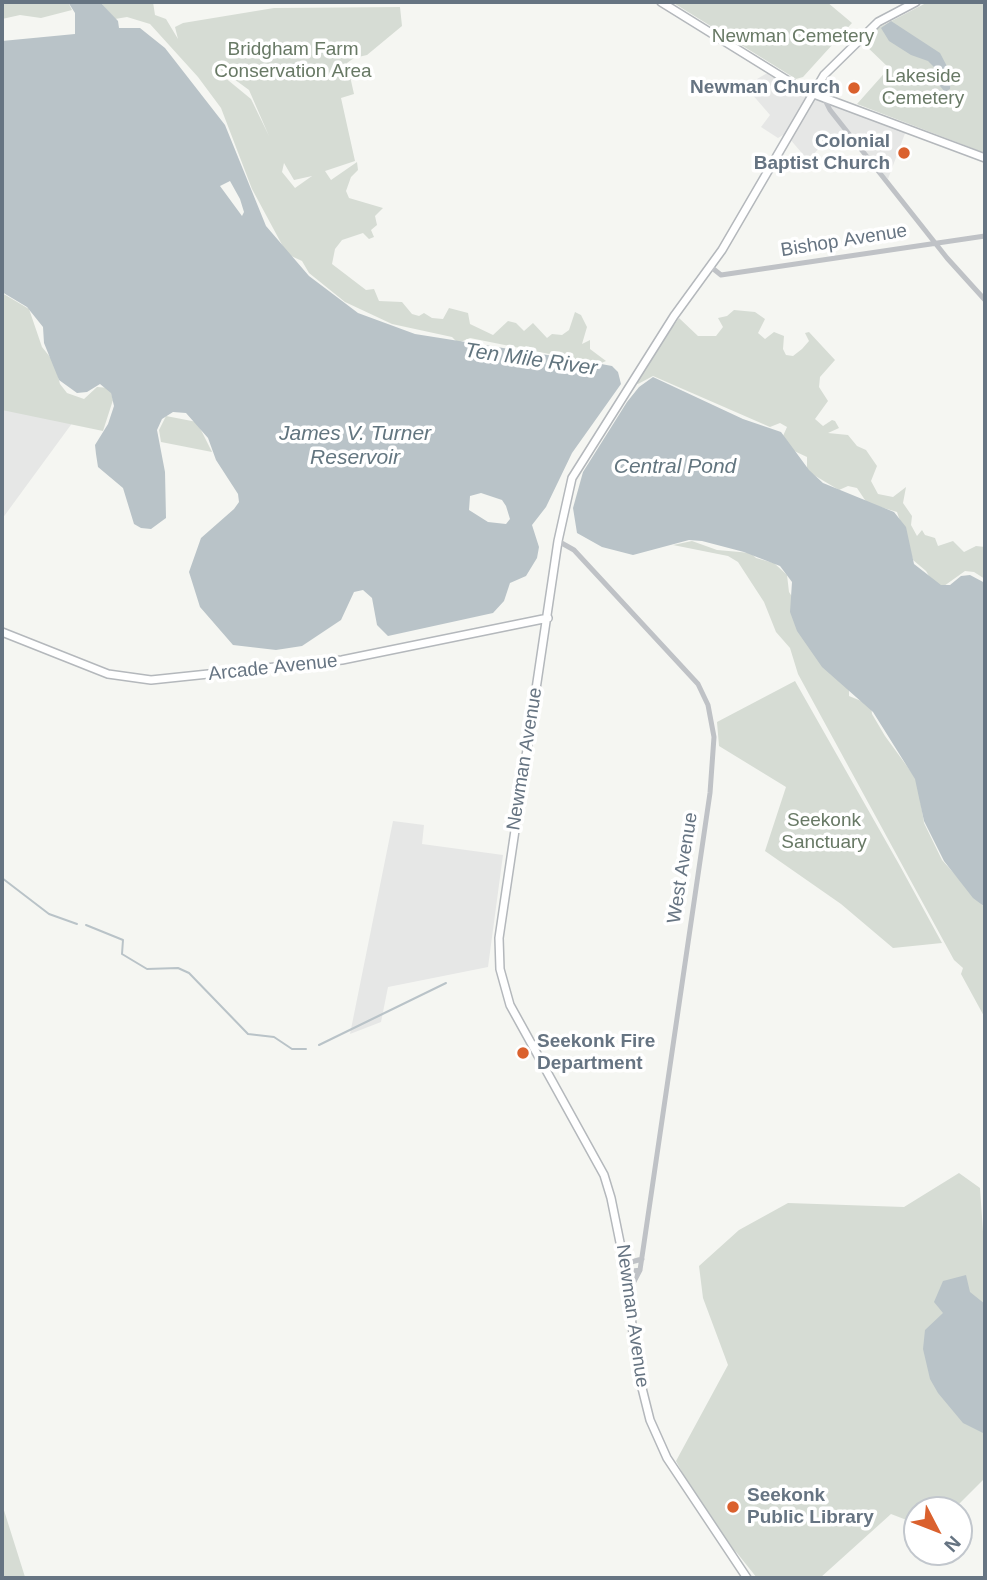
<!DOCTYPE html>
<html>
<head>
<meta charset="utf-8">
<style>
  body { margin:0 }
  #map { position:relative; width:987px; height:1580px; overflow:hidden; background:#f5f6f2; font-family:Arial,sans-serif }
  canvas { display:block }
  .frame { position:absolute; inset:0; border:4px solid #667482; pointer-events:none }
  .north { position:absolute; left:903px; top:1496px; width:70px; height:70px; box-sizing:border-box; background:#fff; border:2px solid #c2c7cd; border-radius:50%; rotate:132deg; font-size:19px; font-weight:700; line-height:28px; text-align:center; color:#667482 }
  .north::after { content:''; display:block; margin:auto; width:24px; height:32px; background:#da612e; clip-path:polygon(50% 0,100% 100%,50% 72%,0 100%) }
</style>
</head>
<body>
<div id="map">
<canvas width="987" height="1580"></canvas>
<div class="frame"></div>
<div class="north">N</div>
</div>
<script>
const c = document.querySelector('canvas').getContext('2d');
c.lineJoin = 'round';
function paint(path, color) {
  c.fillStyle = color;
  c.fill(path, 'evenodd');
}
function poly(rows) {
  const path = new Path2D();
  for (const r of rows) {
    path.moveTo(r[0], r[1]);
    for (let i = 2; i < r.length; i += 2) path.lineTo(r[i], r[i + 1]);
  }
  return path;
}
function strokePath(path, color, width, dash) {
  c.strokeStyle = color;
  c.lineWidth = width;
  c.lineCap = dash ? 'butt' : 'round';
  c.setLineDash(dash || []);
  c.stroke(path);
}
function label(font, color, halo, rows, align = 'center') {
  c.font = font + ' Arial,sans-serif';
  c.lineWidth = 7;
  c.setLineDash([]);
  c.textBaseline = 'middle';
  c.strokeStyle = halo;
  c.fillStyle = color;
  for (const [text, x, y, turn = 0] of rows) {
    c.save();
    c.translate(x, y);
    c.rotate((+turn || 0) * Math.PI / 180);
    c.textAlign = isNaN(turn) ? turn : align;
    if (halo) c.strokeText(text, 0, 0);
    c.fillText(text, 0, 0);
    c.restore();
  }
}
paint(poly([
  [769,72,803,90,907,128,888,179,850,136,834,151,821,146,811,157,815,163,812,165,789,138,781,148,777,148,783,135,778,138,761,127,770,115,751,93,757,79],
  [2,408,73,422,2,519],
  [393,821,424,825,422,844,503,855,488,967,388,987,381,1022,350,1034]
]), '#e6e7e6');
paint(poly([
  [2,2,68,2,72,10,41,18,20,15,2,19],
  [100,2,153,2,155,15,166,19,178,39,175,27,183,23,274,8,400,7,402,26,367,55,354,58,347,63,354,94,341,98,355,161,325,171,331,180,357,162,358,170,351,177,346,191,349,198,383,208,375,216,377,225,371,230,374,237,369,239,363,233,342,240,335,249,332,264,366,290,374,289,379,301,402,302,412,314,419,316,424,313,432,318,443,319,449,308,468,313,470,324,493,335,508,321,516,323,524,331,533,323,547,338,552,334,562,335,569,330,575,312,581,315,587,327,582,344,590,340,590,349,606,361,599,364,470,338,458,343,452,337,392,324,345,302,309,273,302,261,287,254,252,189,221,108,198,77,150,24,127,17,115,19],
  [212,67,223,71,249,90,269,136,251,99],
  [284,163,294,180,312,176,295,188,282,172],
  [672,2,827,2,852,23,803,77,796,79],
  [928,2,985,2,985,153,857,104,889,68,863,43,878,28],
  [2,293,29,309,42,347,54,362,60,384,67,393,84,399,97,387,110,388,113,400,103,431,2,410],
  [734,310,755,312,765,319,758,333,765,339,774,332,784,336,783,349,786,355,793,356,802,349,809,341,805,333,809,332,835,360,820,377,819,387,828,401,815,419,823,426,832,420,835,421,839,428,828,433,848,435,857,446,866,450,877,466,871,481,878,494,893,497,906,487,903,503,912,516,911,525,917,536,922,530,925,535,935,538,938,546,953,541,964,552,976,546,985,547,985,579,974,572,965,571,944,586,935,586,926,571,913,560,897,512,867,503,857,488,848,486,839,490,807,471,807,457,792,450,783,436,787,427,780,423,770,427,653,376,638,384,633,382,670,320,674,325,679,318,698,336,716,336,723,327,718,318,727,316],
  [166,416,197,422,212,452,161,442,159,430],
  [692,541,717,550,751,553,756,558,774,563,787,575,789,592,849,686,849,696,871,705,872,714,885,736,917,780,924,823,942,860,985,908,985,1018,961,974,963,968,954,960,798,674,790,648,776,632,764,602,738,562,728,556,673,545],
  [795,681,900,866,942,943,893,948,841,904,765,851,786,787,719,746,717,722],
  [959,1173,980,1188,985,1261,985,1478,953,1510,917,1510,917,1524,891,1514,820,1578,757,1578,737,1553,716,1534,676,1461,728,1365,703,1298,699,1266,739,1230,788,1203,904,1207],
  [2,1504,25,1577,26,1578,2,1578]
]), '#d6dcd4');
paint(poly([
  [68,2,100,2,118,21,119,28,140,28,165,48,225,125,266,226,309,276,358,313,415,334,585,361,612,366,618,372,621,384,572,453,546,507,532,525,539,547,537,558,526,576,510,583,504,601,493,613,388,636,377,625,372,598,363,590,354,592,341,620,302,646,276,650,233,645,200,607,189,572,201,538,234,509,239,502,238,494,216,460,208,438,186,413,173,412,162,419,157,430,165,472,166,518,151,529,141,528,134,524,123,488,98,467,96,454,95,445,108,424,114,406,111,393,100,384,87,392,77,393,59,380,44,343,43,327,27,307,2,292,2,41,75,34,75,13],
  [230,181,240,199,244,212,242,216,220,186],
  [481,493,502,500,506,506,510,519,506,524,488,522,469,510,470,496],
  [891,21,940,53,951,74,950,89,945,92,940,86,935,68,928,61,911,55,889,41,881,28],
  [653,377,743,419,781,432,809,470,823,483,894,512,906,527,914,564,941,585,950,585,961,576,970,575,985,583,985,907,973,898,944,861,924,821,915,779,873,712,822,667,797,631,790,612,792,582,780,566,744,552,702,541,689,540,633,555,602,547,577,533,573,508,583,472,627,402,639,387],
  [966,1275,970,1292,985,1304,985,1434,963,1423,938,1393,930,1379,923,1349,925,1330,943,1313,934,1302,943,1281]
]), '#b9c3c8');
strokePath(poly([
  [2,878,49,914,77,924],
  [86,925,123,940,122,954,147,969,178,968,189,973,248,1034,274,1037,292,1049,306,1049],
  [319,1045,446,983]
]), '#b9c3c8', 2);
const major = poly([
  [661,2,803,90,985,158],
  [2,632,108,674,151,680,342,660,548,618],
  [747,1578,667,1458,650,1420,637,1368,626,1272,611,1198,604,1175,510,1005,500,969,499,938,558,541,572,478,674,316,722,250,824,75,878,22,916,2]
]);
strokePath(major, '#b4b8bc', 10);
strokePath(poly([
  [824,98,830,110,947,258,985,300],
  [711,267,721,275,985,236],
  [558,541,574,550,698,684,708,705,714,737,710,793,643,1250,640,1270,626,1272],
  [624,1264,642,1259],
  [629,1291,640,1270]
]), '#bfc2c6', 5);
strokePath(major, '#fff', 7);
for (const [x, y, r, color] of [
  [854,88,7,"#da612e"],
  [904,153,7,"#da612e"],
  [523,1053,7,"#da612e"],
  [733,1507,7,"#da612e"]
]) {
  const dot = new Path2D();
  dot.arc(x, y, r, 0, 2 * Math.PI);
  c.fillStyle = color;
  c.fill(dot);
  strokePath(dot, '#fff', 2.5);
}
label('19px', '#687965', '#fff', [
  ["Newman Cemetery",793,37],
  ["Bridgham Farm",293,50],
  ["Conservation Area",293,72],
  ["Lakeside",923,77],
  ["Cemetery",923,99],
  ["Seekonk",824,821],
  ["Sanctuary",824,843]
]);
label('bold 19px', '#667482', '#fff', [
  ["Newman Church",840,88],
  ["Colonial",890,142],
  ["Baptist Church",890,164],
  ["Seekonk Fire",537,1042,"left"],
  ["Department",537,1064,"left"],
  ["Seekonk",747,1496,"left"],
  ["Public Library",747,1518,"left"]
], 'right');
label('19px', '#667482', '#fff', [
  ["Bishop Avenue",844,241,-9],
  ["Arcade Avenue",273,668,-6],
  ["Newman Avenue",525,759,-81],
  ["West Avenue",683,868,-81],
  ["Newman Avenue",632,1316,82]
]);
label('italic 21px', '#62757f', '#fff', [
  ["Ten Mile River",531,360,8],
  ["James V. Turner",355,434],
  ["Reservoir",355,458],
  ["Central Pond",675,467]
]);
</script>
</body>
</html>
